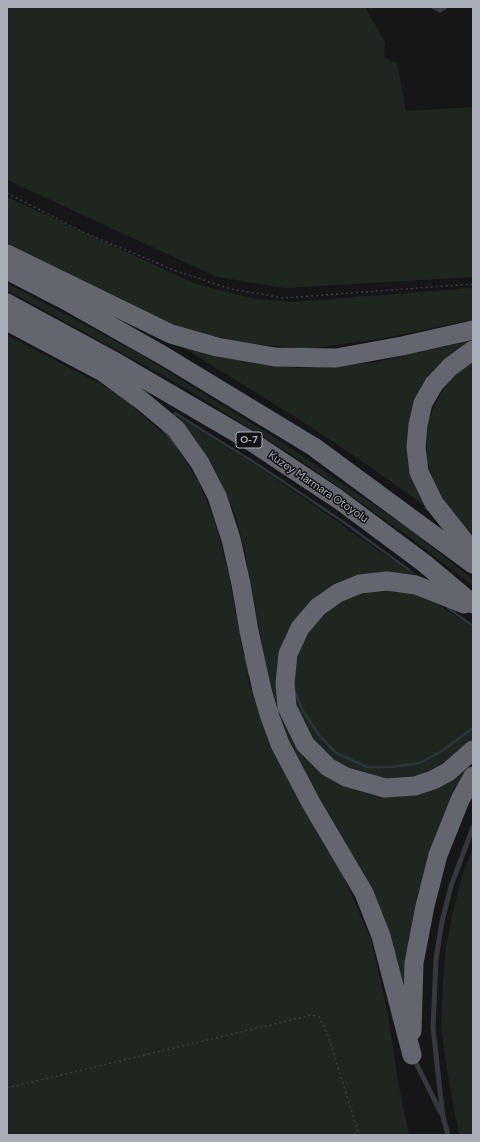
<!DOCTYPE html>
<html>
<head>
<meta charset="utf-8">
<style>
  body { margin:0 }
  #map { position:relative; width:480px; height:1142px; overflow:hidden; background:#161618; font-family:Figtree,sans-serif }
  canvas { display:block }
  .frame { position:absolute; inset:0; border:8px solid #a8adb8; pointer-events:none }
</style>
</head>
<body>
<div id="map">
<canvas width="480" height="1142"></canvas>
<div class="frame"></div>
</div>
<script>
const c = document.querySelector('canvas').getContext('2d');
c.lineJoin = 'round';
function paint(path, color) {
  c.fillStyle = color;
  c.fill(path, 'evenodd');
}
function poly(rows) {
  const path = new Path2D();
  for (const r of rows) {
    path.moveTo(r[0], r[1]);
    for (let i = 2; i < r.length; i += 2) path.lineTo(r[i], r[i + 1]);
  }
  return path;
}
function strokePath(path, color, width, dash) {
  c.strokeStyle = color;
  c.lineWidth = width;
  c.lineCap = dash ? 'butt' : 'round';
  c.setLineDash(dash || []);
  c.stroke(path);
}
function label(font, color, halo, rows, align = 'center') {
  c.font = font + ' Figtree,sans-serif';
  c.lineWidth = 3;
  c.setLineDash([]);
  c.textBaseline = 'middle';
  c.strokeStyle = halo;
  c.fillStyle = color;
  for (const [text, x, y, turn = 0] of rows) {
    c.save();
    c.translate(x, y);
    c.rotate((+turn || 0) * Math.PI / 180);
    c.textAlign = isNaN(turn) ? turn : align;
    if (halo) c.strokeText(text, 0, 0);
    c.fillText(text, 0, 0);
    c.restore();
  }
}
paint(poly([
  [7,7,365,7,385,42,384,57,397,63,406,111,473,107,473,277,285,288,217,277,7,180],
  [7,197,196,284,251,298,291,302,473,288,473,323,470,323,469,320,390,337,308,349,247,343,170,326,7,244],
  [7,283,138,353,277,439,415,533,473,580,473,586,412,539,303,462,184,387,7,290],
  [7,335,117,393,154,425,178,448,198,481,216,523,229,576,250,689,253,690,336,860,371,939,388,1014,398,1081,409,1135,7,1135],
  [473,336,473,347,412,413,435,515,424,509,425,506,356,457,294,416,182,347,254,363,298,368,372,363,465,342],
  [473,361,473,535,448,506,436,487,427,462,426,438,428,423,435,403,444,389,455,375],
  [177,416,263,470,408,571,411,569,423,581,403,573,385,573,287,635,294,738,292,741,313,763,333,779,362,792,391,795,470,764,442,823,417,896,410,935,404,1001,368,881,301,769,276,717,280,716,266,668,246,557,236,517,219,478,198,444,176,418],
  [378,590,395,590,415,594,433,601,473,628,473,741,442,768,423,776,382,781,332,762,310,742,297,712,294,684,296,663,303,641,315,624,333,607,354,596],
  [473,847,473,1135,459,1135,448,1076,441,1028,443,982,446,948,452,915,461,880]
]), '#1e261f');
strokePath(poly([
  [174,418,175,413,260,466,345,523,409,570],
  [163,430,178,448],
  [448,608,473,626],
  [245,657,249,674],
  [295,692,303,711,319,735,336,753,367,767,391,767,420,763,442,751,473,728]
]), '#2c353c', 2.5);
strokePath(poly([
  [7,193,83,232,176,271,231,289,283,298,473,284],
  [7,1088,312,1015,319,1017,328,1035,359,1135]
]), '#3d3f44', 1.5, [2, 3]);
strokePath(poly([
  [434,7,440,10,445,7],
  [413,1057,441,1113],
  [448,1135,443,1117,433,1028,436,959,442,922,451,886,473,827]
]), '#37383d', 5);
strokePath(poly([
  [7,254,171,334,217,347,275,357,336,358,402,346,473,330],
  [7,270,65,300,164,356,314,447,473,564],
  [7,303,112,360,249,440,338,499,424,563,473,604],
  [7,321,103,372,141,400,176,429,200,463,217,496,231,539,241,584,249,631,262,690,270,717,280,744,311,803,364,893,381,936,412,1055],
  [473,350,450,367,434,384,423,403,418,425,416,447,419,472,434,503,473,552],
  [464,604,416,585,387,581,360,584,338,593,318,607,300,628,288,654,285,683,287,707,305,744,328,767,346,777,385,788,415,786,433,780,448,772,473,750],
  [412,1031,414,963,425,906,438,855,460,800,473,776]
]), '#63666e', 19);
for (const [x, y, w] of [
  [249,440,26]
]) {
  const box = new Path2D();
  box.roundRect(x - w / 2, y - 8, w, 16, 3);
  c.fillStyle = '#111113';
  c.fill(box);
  strokePath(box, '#a8adb8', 1);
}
label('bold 10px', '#a8adb8', null, [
  ["O-7",249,440]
]);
label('11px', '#a8adb8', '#111113', [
  ["Kuzey Marmara Otoyolu",318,487,34]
]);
</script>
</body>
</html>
